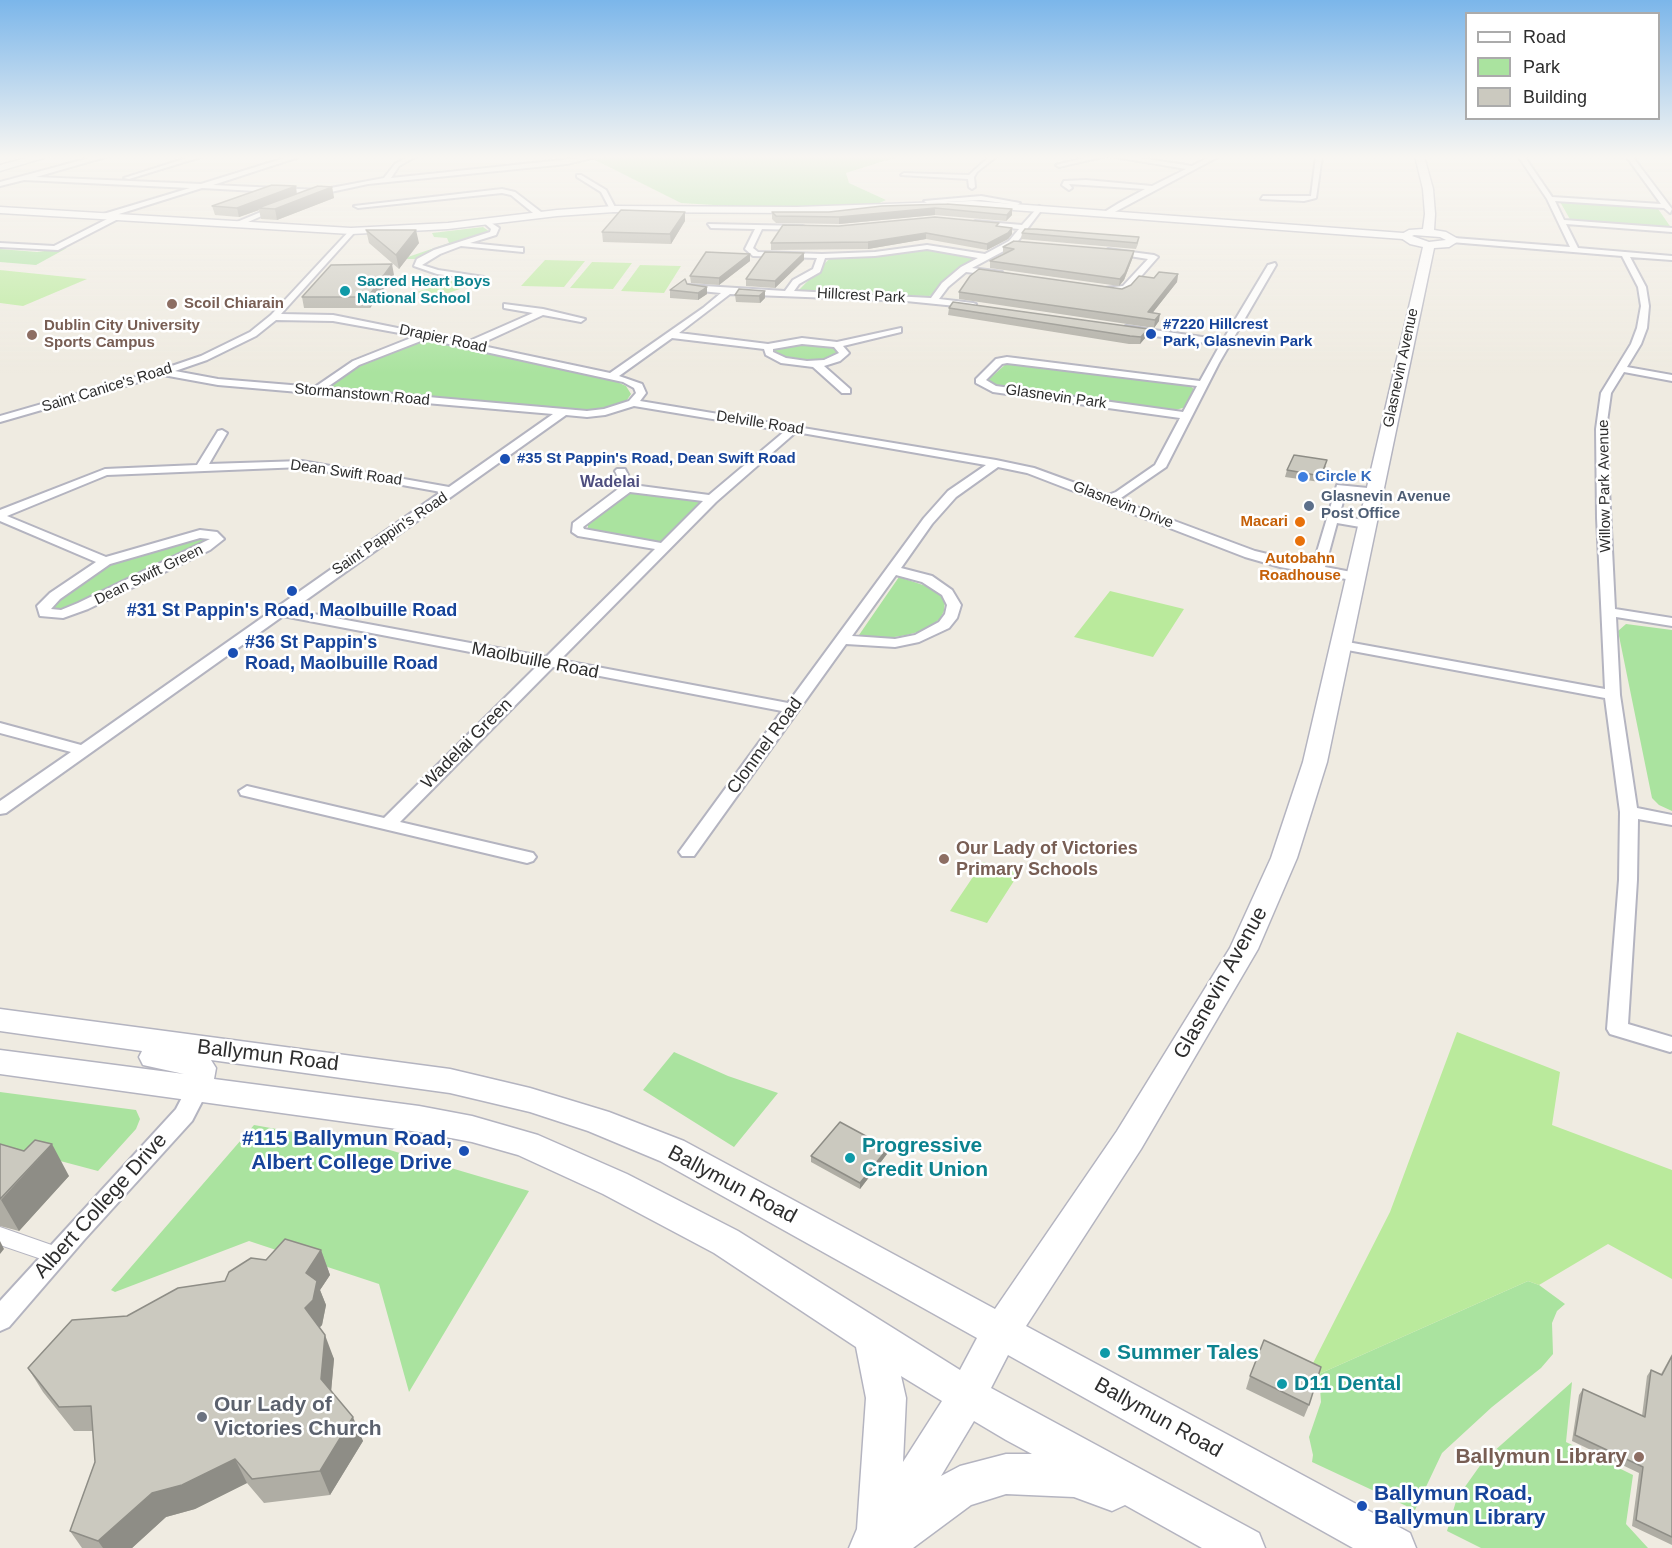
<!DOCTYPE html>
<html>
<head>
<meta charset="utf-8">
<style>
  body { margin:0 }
  #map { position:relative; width:1672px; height:1548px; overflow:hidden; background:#efebe1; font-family:Arial,sans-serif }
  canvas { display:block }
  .legend { position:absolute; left:1465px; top:12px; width:195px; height:108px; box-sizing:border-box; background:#fff; border:2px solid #ababab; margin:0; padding:8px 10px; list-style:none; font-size:18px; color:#2e2e2e }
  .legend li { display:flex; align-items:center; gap:12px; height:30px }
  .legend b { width:30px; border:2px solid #ababab }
</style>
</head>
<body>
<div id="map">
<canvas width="1672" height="1548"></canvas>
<ul class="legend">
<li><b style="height:8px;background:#fff"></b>Road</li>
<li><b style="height:16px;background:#aae39f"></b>Park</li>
<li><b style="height:16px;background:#cbc9bf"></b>Building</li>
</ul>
</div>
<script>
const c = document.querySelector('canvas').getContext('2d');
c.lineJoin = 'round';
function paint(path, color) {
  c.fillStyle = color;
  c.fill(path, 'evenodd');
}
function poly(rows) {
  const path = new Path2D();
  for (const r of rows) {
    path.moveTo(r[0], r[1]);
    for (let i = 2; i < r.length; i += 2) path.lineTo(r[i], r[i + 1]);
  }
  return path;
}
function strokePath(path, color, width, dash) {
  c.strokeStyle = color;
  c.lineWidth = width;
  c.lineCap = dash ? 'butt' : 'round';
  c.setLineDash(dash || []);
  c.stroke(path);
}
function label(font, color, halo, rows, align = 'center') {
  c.font = font + ' Arial,sans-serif';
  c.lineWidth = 5;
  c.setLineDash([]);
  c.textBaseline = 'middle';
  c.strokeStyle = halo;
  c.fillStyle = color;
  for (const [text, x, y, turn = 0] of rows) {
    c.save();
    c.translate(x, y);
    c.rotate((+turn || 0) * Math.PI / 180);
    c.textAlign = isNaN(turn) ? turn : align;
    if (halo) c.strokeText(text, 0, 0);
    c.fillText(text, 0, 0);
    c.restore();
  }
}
paint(poly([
  [610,156,900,156,846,173,849,183,886,200,877,204,762,208,681,203,595,160],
  [1559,200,1656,206,1672,229,1571,221],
  [483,227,490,232,417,259,402,259,449,243,447,238,434,237,432,233],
  [67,248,36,265,0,262,0,249,37,252],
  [933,249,975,258,936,294,929,296,806,293,799,290,829,259],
  [431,339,613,380,626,386,631,394,627,400,615,406,582,411,325,388,358,364,422,340],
  [805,342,833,346,839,352,838,355,817,362,789,361,773,350,774,347],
  [1007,363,1189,385,1195,390,1186,407,1172,411,995,387,989,383,987,381],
  [635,490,705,502,663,544,588,529,588,524,625,492],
  [203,535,217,538,63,615,49,618,40,617,40,612,111,563],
  [899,577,938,590,945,600,944,611,940,619,925,630,907,635,888,638,859,635],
  [1626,624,1672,630,1672,811,1659,805,1652,798,1618,631],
  [674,1052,728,1076,778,1093,734,1147,643,1090],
  [0,1092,136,1110,140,1119,136,1129,98,1171,0,1145],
  [254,1125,383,1148,529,1191,409,1392,379,1284,249,1241,115,1292,111,1290],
  [1528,1281,1539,1285,1565,1304,1557,1311,1552,1323,1553,1354,1541,1368,1492,1407,1442,1453,1415,1510,1312,1462,1313,1455,1309,1437,1321,1402,1319,1374],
  [1572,1382,1566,1442,1633,1475,1626,1524,1648,1548,1481,1548,1447,1531,1457,1498,1484,1460]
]), '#aae39f');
paint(poly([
  [545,260,585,261,564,287,521,286],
  [592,262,632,263,613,289,570,288],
  [640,265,681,266,664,293,621,291],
  [0,270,87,279,23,306,0,303],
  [457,279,477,283,437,297,417,292],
  [1110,591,1184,609,1153,657,1074,637],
  [983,862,1019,873,987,923,950,911],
  [1457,1032,1560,1072,1552,1125,1672,1170,1672,1279,1608,1244,1539,1285,1528,1281,1319,1374,1310,1369,1390,1212]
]), '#baea9c');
const pedestrian = poly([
  [0,1227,63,1249,66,1255,63,1261,56,1264,0,1245,0,1227]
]);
const minor = poly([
  [97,156,109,156,36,177,201,184,291,156,302,156,213,185,320,190,384,178,395,164,409,156,417,156,399,166,391,178,600,156,567,164,368,184,312,196,309,194,202,188,103,219,100,215,190,188,24,180,0,186,0,182,97,156],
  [193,156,204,156,129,179,124,178,193,156],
  [990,156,997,156,977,172,974,177,975,187,972,189,969,187,968,179,901,175,904,173,969,175,990,156],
  [1092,156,1106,156,1059,167,1056,165,1092,156],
  [1109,156,1127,156,1192,166,1211,156,1220,156,1109,215,1106,211,1119,203,1145,189,1069,184,1072,188,1069,190,1062,185,1064,181,1086,180,1152,186,1186,169,1109,156],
  [1316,156,1322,156,1316,198,1304,201,1261,199,1263,196,1311,196,1316,156],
  [1518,156,1524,156,1552,197,1661,204,1626,156,1632,156,1672,209,1670,213,1664,208,1555,201,1564,220,1672,228,1672,232,1566,224,1578,248,1672,256,1672,260,1630,257,1646,287,1649,306,1647,328,1641,344,1627,367,1672,375,1672,381,1624,372,1611,393,1606,429,1615,609,1672,618,1672,626,1616,617,1620,695,1637,808,1672,815,1672,825,1638,819,1637,880,1628,1024,1672,1037,1672,1051,1670,1052,1610,1034,1607,1029,1619,880,1620,812,1605,698,1342,649,1335,645,1342,641,1605,689,1597,518,1596,429,1601,393,1631,344,1637,328,1641,306,1638,287,1622,256,1451,242,1451,238,1454,238,1570,247,1547,199,1518,156],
  [577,175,581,175,606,190,617,211,611,211,601,192,577,177,577,175],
  [502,189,515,192,545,215,538,217,511,195,502,193,358,208,354,206,502,189],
  [981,196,1020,203,1017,205,981,200,927,203,924,201,981,196],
  [278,205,284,206,239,226,232,224,278,205],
  [1039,206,1043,208,1015,245,972,268,1002,272,1002,276,966,272,948,287,939,299,973,303,976,304,976,308,906,301,730,294,679,333,768,344,802,338,837,342,901,328,901,332,843,346,849,353,847,355,840,361,824,366,850,389,850,393,842,393,813,367,781,363,766,355,764,349,672,338,619,376,642,384,646,393,640,401,996,460,1034,468,1108,495,1116,492,1155,465,1180,418,993,392,976,383,976,379,996,359,1007,357,1200,381,1220,345,1126,332,1121,329,1126,326,1223,340,1268,265,1275,263,1276,265,1219,363,1166,467,1118,500,1255,551,1313,565,1337,485,1378,489,1378,495,1374,496,1346,491,1339,516,1370,521,1372,524,1366,528,1337,523,1325,567,1362,574,1364,577,1362,580,1357,581,1280,567,1245,557,1027,473,998,467,956,497,932,524,901,568,932,576,952,590,961,605,957,618,949,628,919,642,895,647,846,644,694,856,682,856,679,852,782,711,553,667,400,822,533,853,536,857,533,861,527,863,241,795,239,791,247,786,384,818,538,665,283,616,6,813,0,814,0,801,71,752,0,733,0,723,81,745,441,492,302,467,107,475,7,516,106,557,200,530,217,532,224,539,210,550,88,609,63,618,40,616,37,606,50,593,96,562,0,521,0,510,105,469,197,465,218,431,222,430,227,433,209,464,302,461,449,487,553,414,218,385,163,375,0,422,0,416,160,370,201,356,250,332,271,315,351,229,354,233,281,314,333,315,467,342,533,313,504,308,504,304,543,309,585,319,581,322,543,315,478,345,610,373,703,308,721,293,691,290,688,289,688,285,785,291,793,280,813,269,817,258,753,256,745,249,755,229,711,228,708,224,803,226,807,228,803,230,762,229,753,248,758,252,822,254,875,252,927,245,985,254,1009,241,1019,229,978,225,975,221,1022,225,1039,206],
  [927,249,978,258,961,267,942,283,931,298,794,291,799,284,820,272,825,258,875,256,927,249],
  [276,320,333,321,416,336,353,361,315,387,218,379,175,371,207,360,256,336,276,320],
  [426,339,623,382,634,388,636,393,629,401,604,409,587,411,326,388,359,365,426,339],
  [802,344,834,347,839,353,824,360,807,361,786,358,773,352,773,349,802,344],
  [1007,363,1197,386,1183,412,996,386,986,380,1002,364,1007,363],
  [634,406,785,431,709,495,633,485,625,469,617,469,615,471,622,486,573,523,572,532,578,536,655,549,546,657,292,610,566,415,587,417,605,415,634,406],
  [796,432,986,465,948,491,924,518,788,703,560,660,716,502,796,432],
  [630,492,703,501,661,543,584,529,583,527,630,492],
  [200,538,210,539,78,603,61,610,51,609,60,599,110,564,200,538],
  [896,575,922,582,942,595,947,605,945,614,939,622,915,635,895,639,852,636,896,575],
  [113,216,120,218,58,250,0,247,0,243,54,246,113,216],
  [487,220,499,228,496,235,470,243,520,248,523,248,523,252,461,246,440,254,422,265,438,270,484,277,488,279,487,281,437,274,414,266,417,259,434,250,490,232,491,229,483,222,487,220],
  [1108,249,1154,255,1158,257,1129,290,1121,294,1108,293,1105,292,1105,288,1123,286,1148,259,1111,253,1108,253,1108,249],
  [197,1082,205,1084,208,1090,192,1121,84,1240,9,1327,0,1331,0,1301,176,1109,189,1084,197,1082]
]);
const tertiary = poly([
  [973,201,1403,233,1408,236,1403,239,973,207,797,213,614,212,557,216,448,229,351,234,0,213,0,207,351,228,448,223,557,210,614,206,797,207,973,201]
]);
const secondary = poly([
  [34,156,50,156,0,171,0,165,34,156],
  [1415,156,1424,156,1433,189,1435,214,1434,230,1446,232,1460,240,1449,247,1434,248,1327,762,1297,858,1258,949,1141,1149,1026,1326,1410,1533,1416,1548,1353,1548,1008,1355,991,1388,1259,1533,1265,1548,1202,1548,1125,1505,1112,1511,1074,1497,1006,1494,971,1505,913,1548,849,1548,857,1529,866,1398,856,1347,714,1253,603,1194,518,1155,472,1142,419,1132,0,1074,0,1050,184,1074,143,1065,139,1057,142,1051,0,1031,0,1009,450,1069,530,1088,609,1112,684,1141,995,1309,1117,1131,1230,948,1271,858,1303,762,1423,247,1410,244,1398,236,1409,230,1423,229,1425,214,1423,189,1415,156],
  [1414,235,1440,237,1446,240,1429,242,1412,236,1414,235],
  [211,1060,450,1093,530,1112,588,1131,660,1161,977,1338,960,1370,738,1231,627,1174,538,1135,472,1116,419,1106,214,1079,216,1068,211,1060],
  [901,1376,942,1401,903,1462,906,1398,901,1376],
  [974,1421,1006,1440,1032,1454,1006,1454,960,1466,941,1476,974,1421]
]);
strokePath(pedestrian, '#b4b4c0', 2);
strokePath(minor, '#b4b4c0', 4);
strokePath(tertiary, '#b4b4c0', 3);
strokePath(secondary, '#b4b4c0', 3);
paint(pedestrian, '#fff');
paint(minor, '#fff');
paint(tertiary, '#fff');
paint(secondary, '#fff');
paint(poly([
  [332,187,334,198,277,220,261,219,259,210,239,217,215,215,212,206,297,194],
  [947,204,1012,215,1006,221,935,215,839,224,776,223,772,219,772,212,829,212],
  [685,221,671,244,603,242,602,232],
  [999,227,1012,228,1012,234,1008,239,987,250,926,239,868,249,771,250,771,243],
  [366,230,419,243,399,269,369,243],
  [1022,233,1139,237,1138,244,1136,249,1021,239],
  [1003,247,1134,251,1133,257,1124,280,1119,286,990,268,990,261,1004,254,1003,253],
  [750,254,750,261,719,285,691,283,690,276],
  [804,260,775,288,746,286,746,279],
  [1178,274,1177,282,1152,313,1159,321,1154,328,959,299,959,292,1122,289,1154,278],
  [394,275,370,308,304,308,302,297],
  [687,284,707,294,698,300,670,298,670,290],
  [765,291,765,298,760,303,736,302,735,295],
  [949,308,1146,337,1140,344,1129,344,948,315],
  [1326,466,1320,482,1285,477,1287,470],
  [0,1144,69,1176,19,1231,0,1226],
  [888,1148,887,1154,860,1189,811,1162,811,1156],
  [321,1250,330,1275,320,1290,326,1305,322,1325,319,1328,334,1359,331,1392,363,1441,330,1495,264,1503,247,1483,195,1509,166,1517,132,1548,82,1548,70,1531,95,1462,93,1431,74,1431,43,1392,28,1368,127,1316,225,1281,266,1260],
  [1672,1354,1672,1545,1632,1526,1639,1473,1572,1441,1579,1395,1583,1389,1642,1416,1647,1376,1651,1370,1661,1374],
  [1250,1376,1309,1405,1304,1417,1246,1389]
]), '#afada4');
paint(poly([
  [296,186,297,195,258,208,259,210,239,217,237,208],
  [332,187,334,198,277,220,275,209],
  [935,208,935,215,839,224,839,217],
  [1012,209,1012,215,1006,221,1007,215],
  [685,212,685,221,671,244,670,234],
  [1012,228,1012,234,1008,239,987,250,987,244],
  [416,230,419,243,399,269,396,255],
  [926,233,926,239,868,249,868,242],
  [1134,251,1133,257,1124,280,1119,286,1120,279],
  [804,253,804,260,775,288,775,281],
  [750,254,750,261,719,285,719,278],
  [392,264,394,275,370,308,368,297],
  [1178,274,1177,282,1147,320,1148,312],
  [707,287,707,294,698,300,698,293],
  [765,291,765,298,760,303,759,296],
  [1160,314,1159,321,1154,328,1155,320],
  [1148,329,1146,337,1140,344,1141,337],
  [52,1144,69,1176,19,1231,1,1200],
  [888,1148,887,1154,860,1189,860,1183],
  [0,1241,4,1249,0,1254],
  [321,1250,330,1275,320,1290,326,1305,322,1325,314,1333,305,1308,306,1273],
  [325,1335,334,1359,330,1403,321,1379],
  [353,1417,363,1441,330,1495,320,1471],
  [235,1459,247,1483,195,1509,166,1517,132,1548,103,1548,98,1541,152,1493]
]), '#8e8d86');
const building = poly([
  [272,185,296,186,237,208,212,206,272,185],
  [318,186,332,187,275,209,258,208,318,186],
  [947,204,1012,209,1007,215,935,208,839,217,776,216,772,212,829,212,882,206,947,204],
  [621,210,685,212,670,234,602,232,621,210],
  [935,217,999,223,996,226,1012,228,1008,233,987,244,926,233,868,242,771,243,783,225,839,226,935,217],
  [1025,229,1036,229,1139,237,1137,243,1022,233,1025,229],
  [366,230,416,230,396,255,366,230],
  [1014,241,1134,251,1125,273,1120,279,990,261,1014,249,1003,247,1014,241],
  [706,252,750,254,719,278,690,276,706,252],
  [765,252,804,253,775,281,746,279,765,252],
  [392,264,368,297,302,297,331,265,392,264],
  [979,269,1122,289,1131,285,1139,276,1154,278,1159,272,1178,274,1148,312,1160,314,1155,320,959,292,970,276,979,269],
  [685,279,687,284,707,287,698,293,670,290,685,279],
  [739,289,765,291,759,296,735,295,739,289],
  [953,302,1148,329,1141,337,1130,336,949,308,953,302],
  [1294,455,1327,460,1321,476,1287,470,1294,455],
  [840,1122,888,1148,860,1183,811,1156,840,1122],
  [35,1140,52,1144,0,1199,0,1144,24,1151,35,1140],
  [285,1239,321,1250,306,1273,317,1281,313,1300,305,1308,325,1335,321,1379,353,1417,320,1471,252,1479,235,1459,182,1485,152,1493,98,1541,70,1531,95,1462,91,1406,59,1407,28,1368,72,1320,127,1316,178,1288,225,1281,229,1272,251,1258,266,1260,285,1239],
  [1264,1340,1321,1367,1309,1405,1250,1376,1264,1340],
  [1672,1356,1672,1537,1636,1520,1643,1467,1575,1435,1583,1389,1645,1417,1651,1370,1662,1375,1672,1356]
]);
paint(building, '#cbc9bf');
strokePath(building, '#8e8d86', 1.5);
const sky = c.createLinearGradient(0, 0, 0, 373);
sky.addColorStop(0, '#7bb6ea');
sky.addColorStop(0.42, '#f8f6f2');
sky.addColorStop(1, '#f8f6f200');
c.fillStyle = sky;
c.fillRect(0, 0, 1672, 373);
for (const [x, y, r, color] of [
  [345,291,6,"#0f9aa8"],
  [172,304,6,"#8d6e63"],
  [1151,334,6,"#1a4fb4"],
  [32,335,6,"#8d6e63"],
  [505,459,6,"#1a4fb4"],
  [1303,477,6,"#3f7fe0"],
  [1309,506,6,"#5c6f8a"],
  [1300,522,6,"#e8710a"],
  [1300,541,6,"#e8710a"],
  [292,591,6,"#1a4fb4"],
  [233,653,6,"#1a4fb4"],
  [944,859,6,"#8d6e63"],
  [464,1151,6,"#1a4fb4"],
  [850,1158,6,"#0f9aa8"],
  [1105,1353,6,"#0f9aa8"],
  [1282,1384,6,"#0f9aa8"],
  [202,1417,6,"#6b7280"],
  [1639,1457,6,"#8d6e63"],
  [1362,1506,6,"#1a4fb4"]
]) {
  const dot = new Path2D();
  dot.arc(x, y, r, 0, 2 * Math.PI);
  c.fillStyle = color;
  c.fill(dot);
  strokePath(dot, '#fff', 2);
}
label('bold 15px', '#0d838f', '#fff', [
  ["Sacred Heart Boys",357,282],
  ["National School",357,299]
], 'left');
label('15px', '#2e2e2e', '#fff', [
  ["Hillcrest Park",861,296,3],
  ["Drapier Road",443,339,12],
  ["Glasnevin Avenue",1401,368,-78],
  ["Saint Canice's Road",107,388,-17],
  ["Stormanstown Road",362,395,5],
  ["Glasnevin Park",1056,397,8],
  ["Delville Road",760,423,9],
  ["Dean Swift Road",346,473,8],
  ["Willow Park Avenue",1605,486,-91],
  ["Glasnevin Drive",1123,505,21],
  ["Saint Pappin's Road",390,534,-34],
  ["Dean Swift Green",149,575,-26]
]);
label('bold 15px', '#785e54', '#fff', [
  ["Scoil Chiarain",184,304],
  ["Dublin City University",44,326],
  ["Sports Campus",44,343]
], 'left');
label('bold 15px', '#164399', '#fff', [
  ["#7220 Hillcrest",1163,325],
  ["Park, Glasnevin Park",1163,342],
  ["#35 St Pappin's Road, Dean Swift Road",517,459]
], 'left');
label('bold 15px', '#366cbe', '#fff', [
  ["Circle K",1315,477]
], 'left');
label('bold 15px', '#4e5e75', '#fff', [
  ["Glasnevin Avenue",1321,497],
  ["Post Office",1321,514]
], 'left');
label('bold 15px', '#c56008', '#fff', [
  ["Macari",1288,522],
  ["Autobahn",1300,559,"center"],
  ["Roadhouse",1300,576,"center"]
], 'right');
label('bold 16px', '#4e4e7f', '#fff', [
  ["Wadelai",610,483]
]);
label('bold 18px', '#164399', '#fff', [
  ["#31 St Pappin's Road, Maolbuille Road",292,611],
  ["#36 St Pappin's",245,643,"left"],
  ["Road, Maolbuille Road",245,664,"left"]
]);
label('18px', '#2e2e2e', '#fff', [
  ["Maolbuille Road",535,661,11],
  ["Wadelai Green",467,744,-45],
  ["Clonmel Road",765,746,-54]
]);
label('bold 18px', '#785e54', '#fff', [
  ["Our Lady of Victories",956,849],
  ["Primary Schools",956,870]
], 'left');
label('21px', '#2e2e2e', '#fff', [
  ["Glasnevin Avenue",1221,983,-61],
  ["Ballymun Road",268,1056,7],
  ["Ballymun Road",732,1185,28],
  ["Albert College Drive",101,1206,-48],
  ["Ballymun Road",1158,1418,29]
]);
label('bold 21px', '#164399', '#fff', [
  ["#115 Ballymun Road,",452,1139],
  ["Albert College Drive",452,1163],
  ["Ballymun Road,",1374,1494,"left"],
  ["Ballymun Library",1374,1518,"left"]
], 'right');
label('bold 21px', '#0d838f', '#fff', [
  ["Progressive",862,1146],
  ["Credit Union",862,1170],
  ["Summer Tales",1117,1353],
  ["D11 Dental",1294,1384]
], 'left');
label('bold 21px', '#5b616d', '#fff', [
  ["Our Lady of",214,1405],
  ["Victories Church",214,1429]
], 'left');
label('bold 21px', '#785e54', '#fff', [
  ["Ballymun Library",1627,1457]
], 'right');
</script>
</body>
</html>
